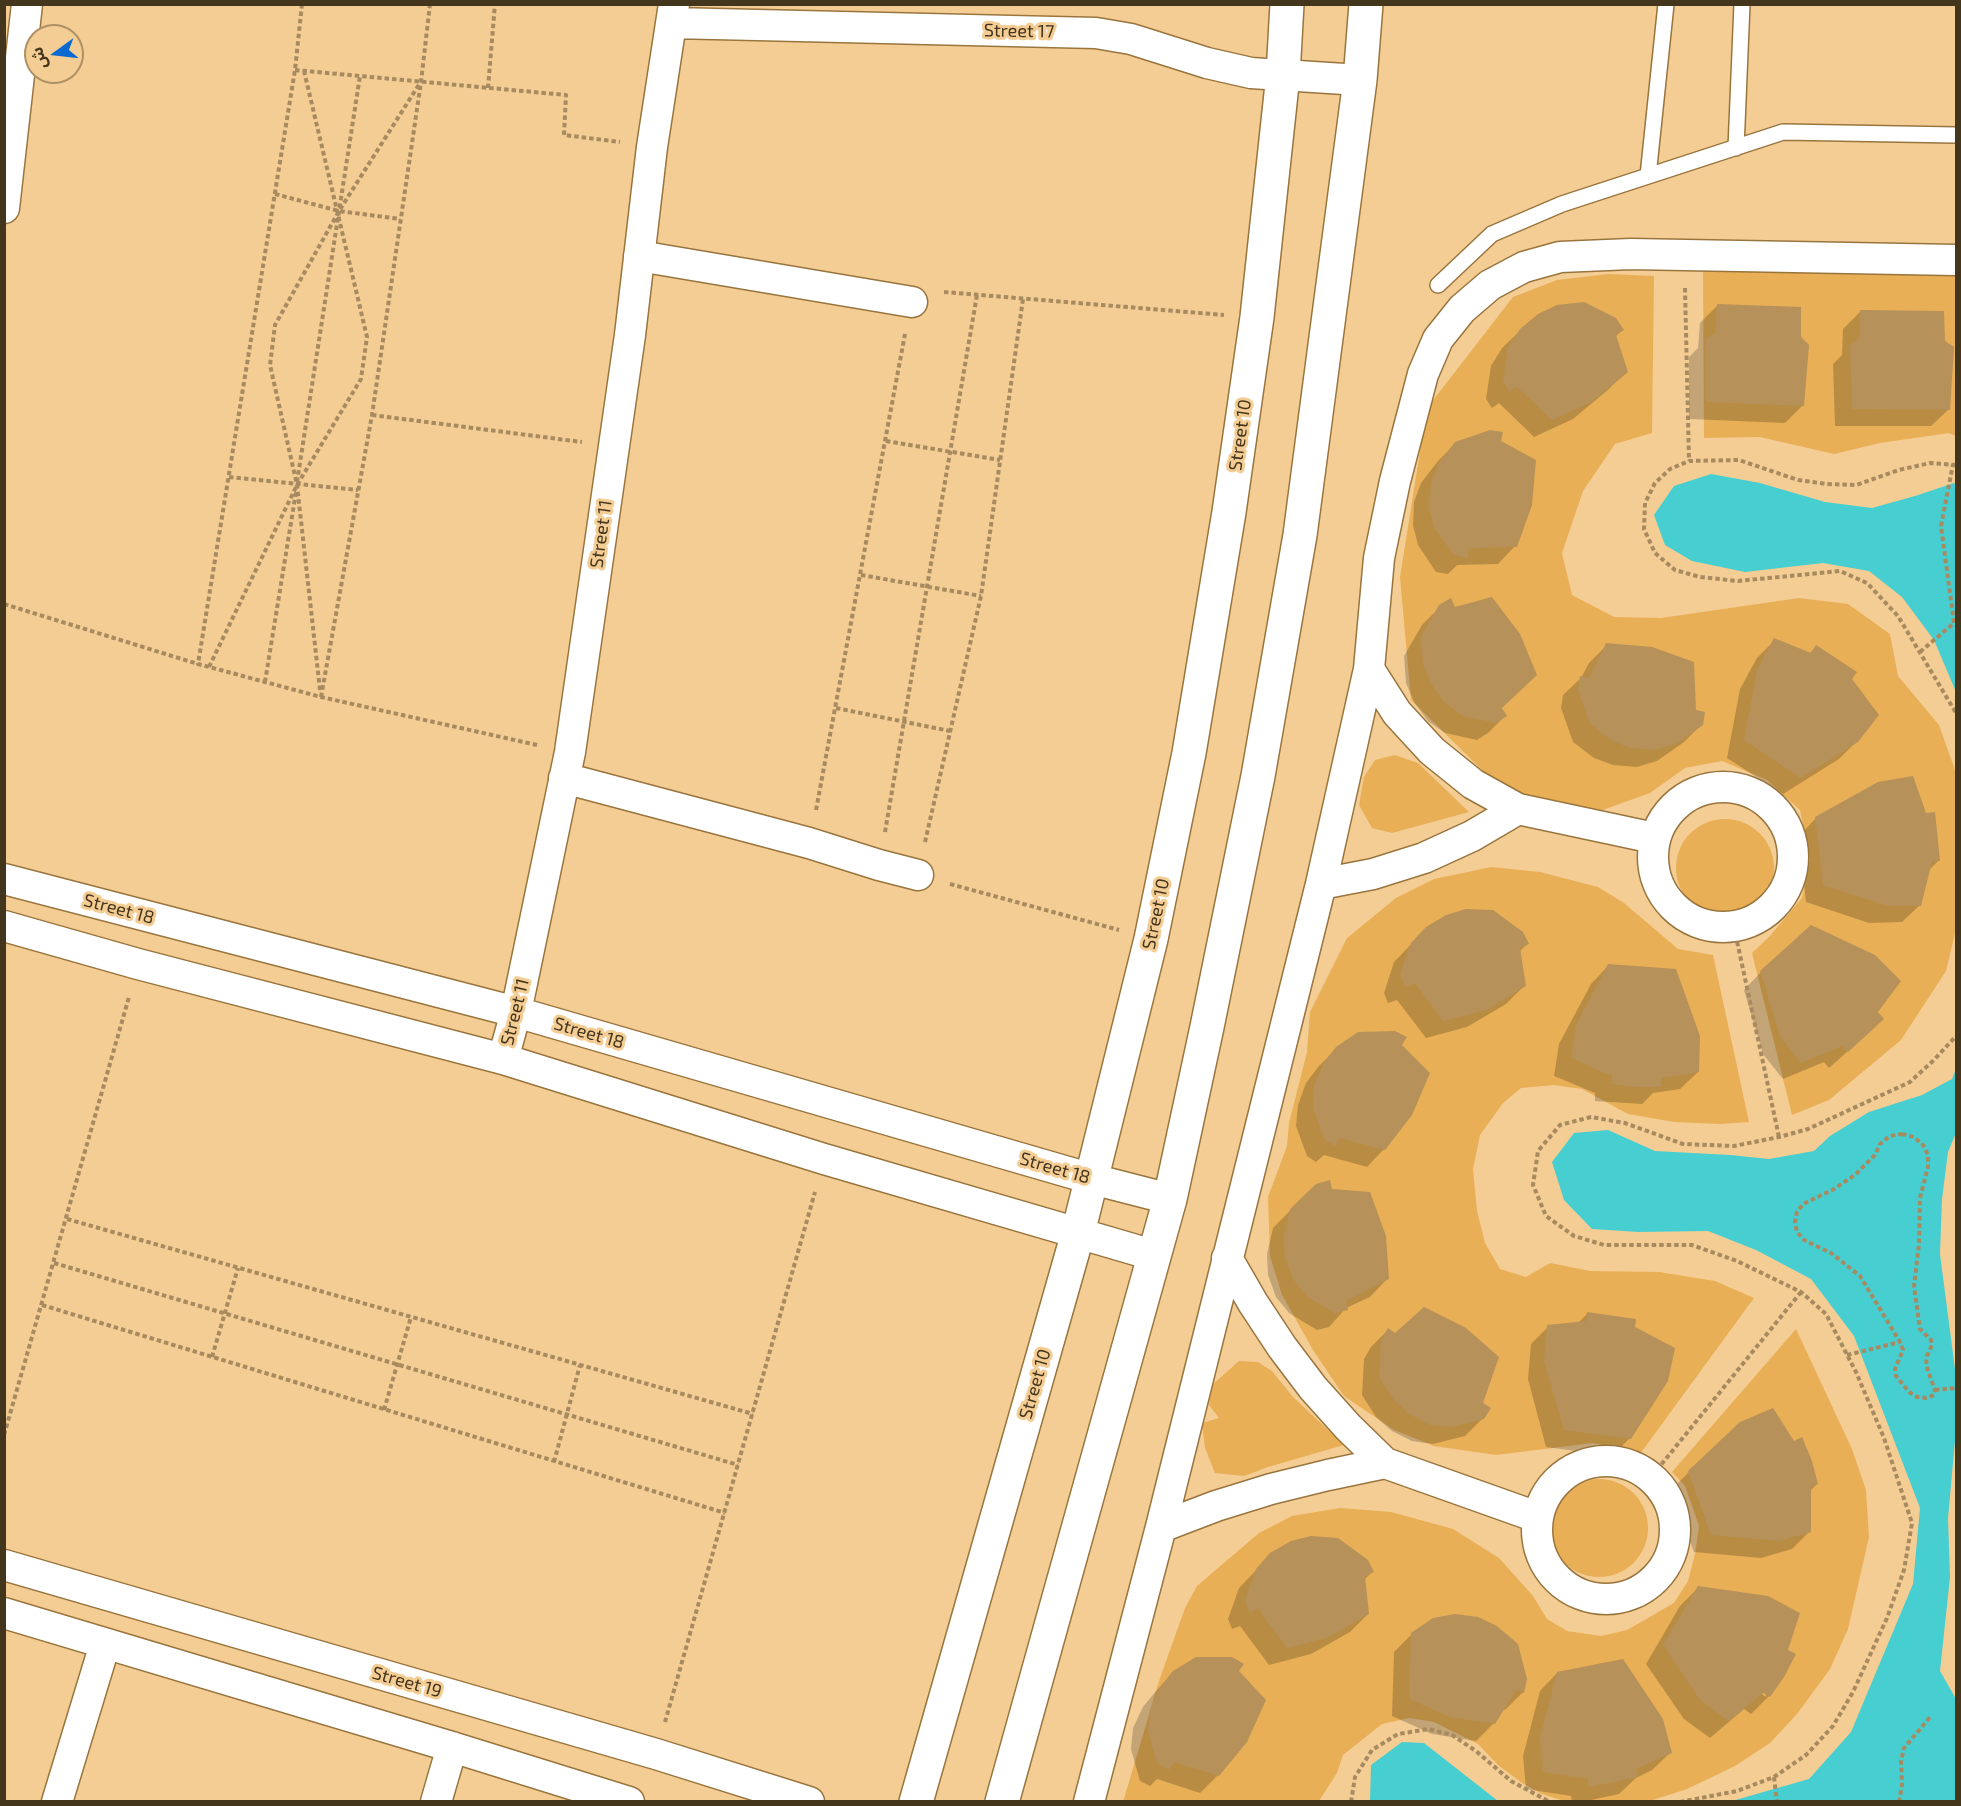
<!DOCTYPE html>
<html>
<head>
<meta charset="utf-8">
<style>
  body { margin:0 }
  #map { position:relative; width:1961px; height:1806px; overflow:hidden; background:#f4cd94; font-family:"Exo 2","Noto Sans Arabic",sans-serif }
  canvas { display:block }
  .frame { position:absolute; inset:0; border:6px solid #44351d; pointer-events:none }
  .north { position:absolute; left:24px; top:24px; width:60px; height:60px; box-sizing:border-box; background:#f4cd94; border:2px solid #ae9064; border-radius:50%; rotate:255deg; font-size:16px; font-weight:700; line-height:24px; text-align:center; color:#44351d }
  .north::after { content:''; display:block; margin:auto; width:21px; height:27px; background:#0b69d2; clip-path:polygon(50% 0,100% 100%,50% 72%,0 100%) }
</style>
</head>
<body>
<div id="map">
<canvas width="1961" height="1806"></canvas>
<div class="frame"></div>
<div class="north">ش</div>
</div>
<script>
const c = document.querySelector('canvas').getContext('2d');
c.lineJoin = 'round';
function paint(path, color) {
  c.fillStyle = color;
  c.fill(path, 'evenodd');
}
function poly(rows) {
  const path = new Path2D();
  for (const r of rows) {
    if (r.length === 3) {
      path.moveTo(r[0] + r[2], r[1]);
      path.arc(r[0], r[1], r[2], 0, 2 * Math.PI);
      continue;
    }
    path.moveTo(r[0], r[1]);
    for (let i = 2; i < r.length; i += 2) path.lineTo(r[i], r[i + 1]);
  }
  return path;
}
function strokePath(path, color, width, dash) {
  c.strokeStyle = color;
  c.lineWidth = width;
  c.lineCap = dash ? 'butt' : 'round';
  c.setLineDash(dash || []);
  c.stroke(path);
}
function label(font, color, halo, rows, align = 'center') {
  c.font = font + ' "Exo 2",sans-serif';
  c.lineWidth = 6;
  c.setLineDash([]);
  c.textBaseline = 'middle';
  c.strokeStyle = halo;
  c.fillStyle = color;
  for (const [text, x, y, turn = 0] of rows) {
    c.save();
    c.translate(x, y);
    c.rotate((+turn || 0) * Math.PI / 180);
    c.textAlign = isNaN(turn) ? turn : align;
    if (halo) c.strokeText(text, 0, 0);
    c.fillText(text, 0, 0);
    c.restore();
  }
}
paint(poly([
  [1703,271,1956,272,1956,436,1949,433,1880,443,1834,454,1760,437,1704,438],
  [1609,274,1654,276,1652,433,1615,444,1583,491,1562,553,1572,595,1614,617,1661,618,1799,598,1848,604,1890,634,1898,676,1939,725,1956,773,1956,929,1946,971,1901,1040,1829,1100,1792,1115,1752,953,1770,936,1802,898,1810,859,1800,810,1767,780,1722,761,1685,768,1650,793,1597,812,1541,805,1489,777,1411,700,1400,577,1427,408,1513,297,1557,280],
  [1395,755,1418,763,1469,812,1392,833,1372,828,1359,805,1364,777,1375,760],
  [1725,868,49],
  [1491,867,1540,872,1598,887,1624,903,1678,949,1713,955,1749,1122,1720,1124,1674,1122,1628,1114,1582,1089,1554,1085,1521,1088,1503,1103,1480,1135,1473,1169,1477,1211,1485,1243,1500,1269,1526,1277,1550,1263,1590,1271,1659,1272,1715,1281,1754,1298,1640,1454,1593,1443,1496,1455,1434,1446,1394,1430,1344,1396,1313,1350,1282,1295,1270,1256,1268,1197,1287,1146,1289,1123,1307,1052,1310,1012,1347,938,1396,898,1434,879],
  [1796,1329,1852,1449,1866,1490,1869,1537,1848,1629,1830,1669,1797,1714,1770,1743,1735,1766,1687,1789,1650,1801,1567,1802,1542,1794,1522,1783,1498,1765,1478,1744,1434,1722,1409,1718,1382,1724,1343,1755,1337,1773,1319,1801,1123,1802,1159,1681,1185,1608,1197,1586,1259,1533,1292,1516,1340,1508,1391,1512,1453,1529,1499,1558,1533,1596,1547,1619,1567,1631,1601,1636,1627,1630,1674,1603,1688,1581,1695,1554,1699,1526,1685,1486,1672,1472],
  [1239,1361,1258,1362,1272,1371,1293,1397,1344,1445,1268,1467,1244,1476,1215,1473,1205,1448,1202,1423,1219,1418,1209,1405,1212,1385],
  [1599,1528,49]
]), '#e8af56');
paint(poly([
  [1711,474,1760,483,1825,502,1872,508,1915,496,1954,483,1956,485,1956,692,1934,640,1902,597,1869,571,1823,563,1745,572,1692,561,1665,545,1654,515,1674,486],
  [1956,1069,1956,1133,1948,1152,1942,1199,1940,1254,1956,1377,1956,1430,1948,1518,1950,1577,1940,1671,1956,1699,1956,1801,1732,1801,1809,1779,1851,1732,1913,1584,1920,1508,1854,1336,1811,1279,1756,1250,1708,1231,1639,1232,1592,1229,1564,1200,1552,1162,1574,1133,1608,1130,1655,1151,1730,1155,1769,1159,1814,1151,1830,1136,1869,1112,1922,1095,1952,1079],
  [1402,1742,1424,1743,1498,1801,1370,1801,1371,1765]
]), '#47ced0');
paint(poly([
  [1718,305,1802,406,1785,423,1689,419,1689,357,1698,348,1700,323],
  [1860,312,1949,409,1931,426,1835,426,1833,364,1842,355,1843,329],
  [1521,330,1622,330,1615,337,1626,371,1609,389,1573,419,1534,437,1499,403,1492,408,1486,399,1491,366,1502,348],
  [1500,442,1515,546,1498,564,1457,565,1448,574,1436,572,1418,545,1413,525,1414,502,1421,483,1438,461,1456,443],
  [1440,607,1454,608,1505,716,1488,733,1477,740,1445,733,1428,721,1414,702,1406,683,1404,656,1422,625],
  [1775,640,1809,654,1816,647,1850,679,1857,741,1839,759,1783,794,1727,758,1740,689,1757,658],
  [1607,645,1702,724,1684,742,1657,761,1637,767,1613,765,1594,758,1573,742,1561,708,1563,695,1581,678,1589,663],
  [1816,818,1938,861,1928,871,1920,905,1902,922,1869,923,1806,902,1799,836],
  [1427,928,1527,944,1519,952,1524,986,1506,1004,1467,1027,1426,1038,1397,1000,1388,1003,1384,993,1394,962],
  [1608,966,1698,1072,1680,1089,1653,1093,1642,1104,1595,1101,1595,1093,1554,1076,1559,1044,1591,984],
  [1761,972,1876,1012,1865,1036,1829,1068,1824,1062,1783,1079,1763,1054,1744,990],
  [1400,1045,1384,1149,1367,1167,1324,1155,1316,1162,1307,1156,1296,1126,1298,1105,1306,1083,1319,1066,1337,1048],
  [1291,1210,1387,1279,1370,1297,1346,1308,1329,1327,1317,1330,1289,1313,1276,1297,1268,1275,1267,1254,1273,1228],
  [1587,1314,1630,1438,1612,1456,1546,1447,1528,1379,1531,1344,1548,1327,1577,1324],
  [1388,1330,1481,1403,1483,1418,1465,1436,1433,1444,1412,1441,1392,1431,1376,1417,1362,1395,1364,1359,1371,1347],
  [1689,1472,1817,1484,1810,1491,1810,1531,1792,1549,1761,1558,1694,1552,1671,1490],
  [1271,1555,1372,1572,1364,1580,1368,1614,1350,1632,1311,1654,1269,1665,1240,1626,1232,1629,1228,1619,1239,1588],
  [1698,1588,1769,1696,1751,1714,1744,1709,1710,1738,1684,1719,1646,1664,1680,1606],
  [1756,1690,1766,1693,1766,1697],
  [1412,1634,1523,1692,1505,1710,1503,1709,1494,1723,1476,1741,1432,1734,1392,1716,1394,1652],
  [1237,1671,1218,1775,1200,1793,1157,1779,1150,1786,1140,1781,1131,1749,1133,1728,1143,1707,1156,1691,1174,1673],
  [1557,1673,1670,1753,1652,1770,1636,1778,1619,1794,1582,1802,1572,1802,1571,1796,1526,1789,1523,1756,1540,1691]
]), '#0003');
paint(poly([
  [1584,302,1616,318,1624,330,1616,335,1628,372,1592,402,1552,420,1517,387,1509,392,1503,380,1508,347,1520,329,1538,314,1557,305],
  [1717,304,1801,307,1801,337,1809,345,1804,406,1706,402,1706,338,1715,333],
  [1860,310,1944,311,1945,341,1954,347,1950,410,1852,409,1850,345,1859,339],
  [1490,430,1503,432,1501,441,1536,460,1532,505,1517,547,1469,548,1467,558,1454,555,1434,528,1429,507,1431,483,1439,463,1455,442],
  [1492,597,1520,634,1537,675,1502,708,1507,716,1496,723,1463,716,1445,703,1431,684,1423,665,1421,637,1439,605,1451,598,1455,607],
  [1774,638,1811,653,1816,645,1857,672,1852,679,1879,715,1858,742,1801,778,1744,740,1757,670],
  [1606,643,1652,647,1694,662,1696,710,1705,712,1703,725,1676,744,1655,750,1631,748,1612,741,1590,724,1578,690,1580,676,1589,678],
  [1913,776,1926,813,1935,812,1940,861,1932,862,1921,906,1888,906,1823,885,1815,817,1878,782],
  [1466,909,1493,910,1523,932,1529,944,1520,948,1526,986,1486,1010,1443,1021,1415,983,1405,987,1400,974,1411,943,1426,927,1446,915],
  [1811,925,1875,955,1901,981,1878,1012,1884,1019,1848,1052,1842,1046,1801,1063,1780,1036,1760,971],
  [1608,964,1676,969,1700,1036,1699,1072,1661,1078,1661,1087,1636,1087,1612,1084,1612,1076,1571,1058,1576,1025],
  [1395,1031,1407,1037,1402,1045,1430,1073,1412,1115,1385,1150,1340,1138,1335,1146,1324,1139,1313,1108,1314,1086,1323,1064,1336,1047,1358,1032],
  [1330,1180,1332,1189,1370,1192,1386,1236,1389,1279,1346,1301,1348,1310,1335,1313,1306,1296,1293,1279,1285,1257,1284,1236,1290,1209,1316,1184],
  [1424,1307,1466,1328,1499,1357,1483,1403,1491,1408,1484,1419,1452,1427,1430,1425,1409,1414,1394,1400,1379,1377,1381,1340,1388,1328,1395,1333],
  [1587,1312,1636,1319,1635,1327,1675,1348,1668,1381,1631,1439,1564,1430,1544,1361,1547,1325,1586,1321],
  [1773,1408,1794,1441,1802,1437,1812,1461,1818,1484,1811,1487,1811,1532,1779,1541,1711,1535,1688,1471,1740,1422],
  [1311,1536,1338,1538,1368,1560,1374,1572,1365,1576,1369,1614,1329,1637,1287,1648,1258,1609,1249,1613,1245,1600,1256,1569,1270,1553,1291,1541],
  [1698,1586,1768,1596,1800,1613,1788,1650,1796,1654,1784,1677,1770,1697,1763,1693,1729,1721,1701,1701,1663,1645],
  [1455,1614,1478,1617,1497,1626,1518,1644,1527,1679,1524,1693,1516,1690,1495,1724,1450,1717,1409,1699,1411,1633,1433,1618],
  [1196,1657,1232,1657,1244,1664,1239,1671,1266,1700,1247,1742,1219,1776,1174,1762,1169,1770,1157,1763,1148,1731,1150,1710,1160,1687,1173,1671],
  [1623,1659,1663,1719,1672,1753,1636,1769,1638,1777,1589,1787,1588,1779,1543,1772,1540,1738,1557,1672]
]), '#b6915a');
const service = poly([
  [1736,148,1742,4],
  [1648,176,1666,4],
  [1438,285,1492,234,1562,204,1783,132,1956,135]
]);
const minor = poly([
  [672,23,1096,33,1131,39,1207,63,1251,73,1360,80],
  [4,208,27,4],
  [639,256,912,302],
  [1369,669,1397,713,1432,751,1473,784,1518,809,1654,838],
  [564,778,809,843,879,865,918,875],
  [1723,857,70],
  [4,879,516,1012,1092,1179,1170,1199],
  [1321,884,1373,874,1424,858,1472,836,1518,809],
  [4,926,138,964,503,1059,824,1159,1153,1255],
  [503,1059,516,1012,570,752,630,335,652,147,674,4],
  [1227,1258,1253,1303,1282,1347,1313,1388,1348,1427,1385,1463,1537,1517],
  [1606,1530,69],
  [1161,1527,1216,1506,1271,1489,1328,1475,1385,1463],
  [4,1565,656,1754,809,1802],
  [4,1613,452,1747,629,1802],
  [57,1802,105,1644],
  [436,1802,452,1747],
  [1089,1802,1161,1527,1321,884,1369,669,1379,558,1395,481,1423,374,1438,339,1462,309,1490,285,1524,267,1560,257,1631,254,1956,260]
]);
const tertiary = poly([
  [916,1802,1078,1233,1151,939,1189,753,1229,512,1257,317,1283,75,1287,4],
  [1002,1802,1170,1199,1207,1027,1258,776,1300,535,1360,80,1366,4]
]);
strokePath(service, '#99753e', 18);
strokePath(minor, '#99753e', 33);
strokePath(tertiary, '#99753e', 36);
strokePath(poly([
  [302,4,295,70,198,664,321,697,537,745],
  [295,70,566,95,564,135,620,142],
  [488,88,495,4],
  [275,194,339,211,400,219],
  [1685,288,1689,461],
  [944,292,1224,315],
  [372,415,582,442],
  [886,441,1000,460],
  [1956,465,1930,463,1899,470,1856,485,1827,484,1798,480,1739,460,1689,461,1670,469,1655,483,1645,503,1644,529,1655,553,1675,570,1700,577,1738,581,1840,571,1867,583,1898,616,1956,713],
  [229,477,358,490],
  [297,482,360,76],
  [861,575,981,596],
  [4,604,198,664],
  [1920,652,1954,623,1941,526,1953,464],
  [209,667,297,485,361,379,367,337,304,71],
  [265,682,296,492],
  [320,690,297,485,270,365,275,325,339,211,420,83],
  [321,697,372,415,421,82,430,4],
  [836,708,950,731],
  [816,810,905,334],
  [885,832,977,295],
  [925,842,981,596,1023,299],
  [950,884,1119,930],
  [1734,927,1779,1137],
  [1902,1134,1914,1137,1923,1145,1928,1155,1928,1167,1920,1198,1919,1244,1914,1286,1920,1329,1931,1340,1932,1345,1927,1356,1926,1365,1935,1390,1934,1395,1926,1398,1917,1397,1909,1392,1896,1376,1895,1369,1903,1350,1900,1342,1860,1276,1831,1253,1804,1240,1797,1232,1795,1222,1797,1212,1803,1204,1834,1189,1855,1175,1875,1155,1880,1144,1890,1136,1902,1134],
  [67,1219,753,1414],
  [54,1263,738,1465],
  [42,1305,725,1513],
  [1847,1355,1900,1342],
  [212,1357,238,1268],
  [1935,1390,1956,1388],
  [384,1410,411,1317],
  [4,1435,129,997],
  [554,1462,580,1365],
  [1652,1476,1801,1292],
  [665,1722,815,1192],
  [1774,1777,1777,1802],
  [1351,1802,1355,1777,1372,1750,1398,1734,1429,1729,1452,1735,1476,1751,1511,1781,1550,1802],
  [1680,1802,1737,1791,1774,1777,1806,1755,1833,1726,1853,1692,1887,1618,1904,1570,1912,1523,1884,1438,1856,1372,1826,1314,1801,1292,1737,1261,1692,1245,1604,1245,1574,1236,1546,1216,1533,1185,1538,1151,1560,1125,1591,1117,1625,1123,1683,1144,1734,1146,1779,1137,1808,1129,1910,1082,1934,1060,1956,1036],
  [1899,1802,1902,1785,1901,1761,1904,1748,1931,1716]
]), '#a78a60', 4, [4.5, 3]);
strokePath(service, '#fff', 15);
strokePath(minor, '#fff', 30);
strokePath(tertiary, '#fff', 33);
label('18px', '#44351d', '#f4cd94', [
  ["Street 17",1019,31,1],
  ["Street 10",1240,435,-82],
  ["Street 11",601,534,-82],
  ["Street 18",119,909,15],
  ["Street 10",1156,914,-78],
  ["Street 11",515,1012,-76],
  ["Street 18",589,1033,16],
  ["Street 18",1055,1168,16],
  ["Street 10",1035,1384,-74],
  ["Street 19",407,1682,16]
]);
</script>
</body>
</html>
